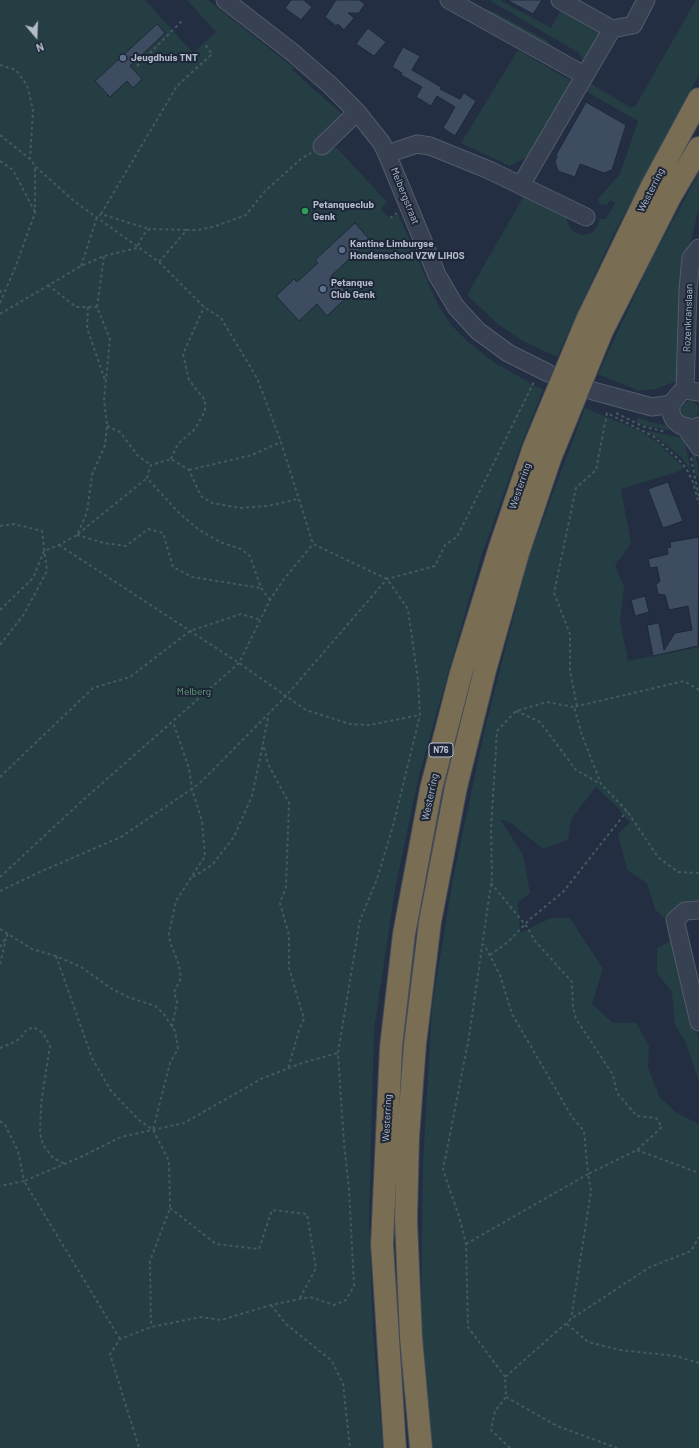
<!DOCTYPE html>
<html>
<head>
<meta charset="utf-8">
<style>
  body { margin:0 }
  #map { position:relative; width:699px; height:1448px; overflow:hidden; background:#232e42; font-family:Barlow,sans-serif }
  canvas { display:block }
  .north { position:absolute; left:16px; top:16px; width:40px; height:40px; -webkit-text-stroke:3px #1c2637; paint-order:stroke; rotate:161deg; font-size:11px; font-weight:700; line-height:16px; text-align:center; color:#b4bccc }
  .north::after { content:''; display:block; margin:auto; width:14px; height:18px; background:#b4bccc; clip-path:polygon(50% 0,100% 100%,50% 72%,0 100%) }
</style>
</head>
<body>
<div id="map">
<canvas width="699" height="1448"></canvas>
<div class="north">N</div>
</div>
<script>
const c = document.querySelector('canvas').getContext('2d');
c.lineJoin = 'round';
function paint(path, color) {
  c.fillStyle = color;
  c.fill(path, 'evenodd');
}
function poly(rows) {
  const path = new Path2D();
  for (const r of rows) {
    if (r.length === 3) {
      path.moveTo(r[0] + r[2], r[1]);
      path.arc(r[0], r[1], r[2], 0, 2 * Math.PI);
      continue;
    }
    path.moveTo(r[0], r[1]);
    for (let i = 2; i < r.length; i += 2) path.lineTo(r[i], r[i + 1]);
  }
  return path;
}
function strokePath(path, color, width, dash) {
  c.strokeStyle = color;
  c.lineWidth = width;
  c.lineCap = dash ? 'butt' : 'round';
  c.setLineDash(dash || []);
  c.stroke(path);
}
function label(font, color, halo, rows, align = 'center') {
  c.font = font + ' Barlow,sans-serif';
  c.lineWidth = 4;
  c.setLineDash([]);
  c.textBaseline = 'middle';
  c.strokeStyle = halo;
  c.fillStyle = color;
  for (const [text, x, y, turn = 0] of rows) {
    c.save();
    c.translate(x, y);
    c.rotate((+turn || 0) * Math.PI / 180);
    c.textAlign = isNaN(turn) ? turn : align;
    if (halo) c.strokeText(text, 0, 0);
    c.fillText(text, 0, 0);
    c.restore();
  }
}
paint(poly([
  [0,0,145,0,193,53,216,32,187,0,208,0,294,68,292,70,341,113,341,118,316,147,337,148,387,202,381,209,385,214,390,219,398,214,438,305,452,326,468,342,495,363,543,390,521,445,481,557,419,775,395,889,374,1030,369,1221,373,1332,383,1448,0,1448],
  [489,0,500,0,551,28,563,6,603,30,583,62,579,53],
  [696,0,699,0,699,75,613,235,557,357,521,340,499,325,467,295,525,194,565,214,569,226,575,233,583,235,592,233,598,225,600,219,606,219,615,203,610,200,607,205,599,204,598,199,620,174,638,121,584,90,590,83,630,107,635,107],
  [477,6,496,13,546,40,560,54,476,9],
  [518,50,571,81,532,154,510,166,461,143],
  [699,173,699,207,687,258,679,380,656,389,639,391,598,374,652,259],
  [690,410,9],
  [585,408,641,431,658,443,684,468,677,472,621,489,631,543,615,566,624,586,620,620,628,661,699,647,699,905,670,924,655,909,647,883,627,870,618,833,630,823,617,807,596,787,571,819,568,840,543,849,511,823,500,819,523,855,530,893,518,902,520,933,551,918,570,918,603,969,592,1004,613,1023,636,1023,649,1046,648,1068,660,1098,677,1113,699,1124,699,1448,432,1448,421,1329,423,1162,432,1007,453,878,485,728,529,557],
  [638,417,650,422,665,425,670,431,640,424,636,422],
  [645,430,682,438,685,442,691,472,682,458,658,438],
  [690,443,695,449,699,476,696,476],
  [676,938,699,1040,699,1081,685,1041,675,1025,672,992,657,973,657,948]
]), '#253e43');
const building = poly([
  [291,0,304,0,312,7,301,20,285,8,291,0],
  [336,0,359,0,365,4,359,13,348,13,354,18,344,30,338,24,336,26,325,17,336,0],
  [507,0,542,0,533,14,507,0],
  [157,24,165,33,130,66,142,79,133,88,127,81,110,97,95,81,157,24],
  [368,28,386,42,374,56,356,44,368,28],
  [403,47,420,56,412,70,441,87,440,89,460,99,464,93,476,101,455,136,443,128,455,107,437,96,431,106,423,101,416,97,422,87,401,75,402,73,392,67,403,47],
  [586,102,626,125,612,170,604,173,580,164,575,177,558,171,555,162,557,156,556,155,586,102],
  [355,223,370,240,331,276,349,295,327,316,317,304,299,321,276,296,294,279,297,282,318,263,315,260,355,223],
  [668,482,683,521,663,528,648,489,668,482],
  [699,537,698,646,653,656,647,625,659,623,664,650,675,633,692,630,688,606,669,610,665,595,658,594,656,585,660,581,657,567,650,568,648,559,668,554,667,548,671,547,670,542,699,537],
  [645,596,649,612,635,616,631,600,645,596]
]);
paint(building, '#3e4c62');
strokePath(building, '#1e2839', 1);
const minor = poly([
  [225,0,292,52,330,85,357,112,381,142,387,154,437,275,456,307,478,331,508,353,548,373],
  [449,0,584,75],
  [560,0,612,29],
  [322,146,357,112],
  [387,154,417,144,430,146,489,170,586,217],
  [521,185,612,29,633,25,646,0],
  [685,390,688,289,691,258,699,248],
  [593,391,652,407,671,404],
  [699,392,685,390,680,393,671,404,671,413,674,420,680,425,694,429,699,426],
  [686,428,699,447],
  [699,910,685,911,675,920,699,1022]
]);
const highway = poly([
  [395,1448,382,1244,391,1047,404,934,431,789,461,673,500,547,534,447,587,320,652,186,699,99],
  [421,1448,411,1337,406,1220,408,1138,415,1044,430,922,456,787,485,670,518,553,551,456,602,331,671,195,699,148]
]);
strokePath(minor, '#525c6c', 19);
strokePath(highway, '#3f4959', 24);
strokePath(poly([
  [0,65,16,70,27,85,33,110,30,159],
  [137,66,183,20],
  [0,135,30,159,35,166,74,201,159,262,204,307,221,318,257,378,281,442,313,544,387,579,408,609,418,680,420,715,393,826,377,879,360,920,338,1053,344,1144,349,1189,354,1286,346,1300,334,1305,310,1297,271,1305,221,1320,201,1317,151,1327,120,1339,110,1354,139,1448],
  [0,161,13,170,35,212],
  [101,214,177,86,212,54,204,43],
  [390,218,397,213],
  [159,262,187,230,198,230,216,226,246,215,265,191,302,158,311,153],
  [81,266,97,217,101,214,149,229],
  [48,285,76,307,97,307],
  [0,290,3,297],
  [0,303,15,268,35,213,35,167],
  [88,307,87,328,105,380],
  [0,314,81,266,104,256,137,248,143,235,150,229,187,230],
  [616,413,642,426,666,432],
  [107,426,120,432,138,456,151,465],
  [691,458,699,497],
  [171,459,178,444,195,429,205,411,205,400,189,380,183,354,204,307],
  [189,470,252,455,281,442],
  [0,526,14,524,42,531,47,571,24,614,0,645],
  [78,534,147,478],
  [77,535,104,543,126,546,148,529,163,533,173,567,192,577,261,588],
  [59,545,239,663,306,710,350,724,369,725,420,715],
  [270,600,261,588,250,556,241,549,220,542,198,529,179,513,147,478,151,465,171,459,189,470,201,496,212,503,240,508,268,506,298,499],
  [0,610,33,578,44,551,59,545,77,535,87,512,92,475,105,445,107,426,104,400,110,339,97,307,104,256],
  [699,690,684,681,574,707,582,735,601,784,627,811,658,857,678,872,699,873],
  [577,706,570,671,570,634,554,593,576,488,596,470,607,413,653,436,677,458,686,468,693,482,699,504],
  [516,711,540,722,576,770,599,783],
  [268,718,263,743,268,764,289,803,286,887,280,903,289,935,289,968,304,1019,299,1030,288,1069],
  [0,777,93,688,130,677,190,631,241,614,261,620],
  [0,877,82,801,239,663,270,600,284,579,313,544],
  [193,877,212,865,234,837,252,796,263,744],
  [491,883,527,927,535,941,572,982,573,1007,576,1019,613,1075,617,1093,637,1116,656,1118,662,1127,637,1150,588,1174,591,1191,571,1319],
  [0,891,42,871,121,837,199,784,286,696,387,579,435,566,445,545,457,537,534,382],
  [0,929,32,949,56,956,81,967,112,989,128,997,155,1006,163,1013,175,1031,178,1049,170,1063,153,1130],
  [0,947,8,934],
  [490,955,508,942,530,919,563,892,627,811],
  [56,956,92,1058,111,1091,139,1120,153,1130,169,1161,170,1208,150,1261,151,1327],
  [0,964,6,939],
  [172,1027,177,1002,174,992,181,978,179,965,170,942,169,933,176,901,205,856,202,821,192,789,189,768,173,722],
  [0,1048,12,1043,21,1038,24,1032,33,1027,43,1033,50,1046,41,1104,40,1132,43,1145,53,1158,65,1164],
  [0,1121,5,1125,18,1151,24,1181,0,1186],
  [637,1150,699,1173],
  [170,1208,216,1244,259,1249,272,1210,307,1214,316,1268,299,1300],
  [466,1244,588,1174,584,1131,572,1117,512,1014,500,975,484,944],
  [271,1305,286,1324,332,1361,343,1384,350,1448],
  [567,1324,588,1342,619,1350,676,1356,699,1363],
  [120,1339,24,1181,81,1157,121,1137,184,1123,263,1078,305,1062,338,1053],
  [505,1377,468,1327,466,1244,459,1216,443,1170,469,1037,492,877,491,829,497,731,516,711,547,702,574,707],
  [506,1397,557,1426,617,1448],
  [510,1448,491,1430,495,1411,506,1397,505,1377,571,1319,650,1267,691,1251,699,1237]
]), '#435b60', 2, [3, 3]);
strokePath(minor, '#374152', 17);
strokePath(highway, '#796d54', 22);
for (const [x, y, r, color] of [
  [123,58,4,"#5c6f8a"],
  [305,211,4,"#2e9e5b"],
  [342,250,4,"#5c6f8a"],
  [323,289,4,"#5c6f8a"]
]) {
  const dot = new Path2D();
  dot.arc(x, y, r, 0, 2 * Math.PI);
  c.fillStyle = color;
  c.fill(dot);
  strokePath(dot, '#1c2637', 1.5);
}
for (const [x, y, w] of [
  [441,750,24]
]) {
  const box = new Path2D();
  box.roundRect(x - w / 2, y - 7, w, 14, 3);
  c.fillStyle = '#1c2637';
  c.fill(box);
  strokePath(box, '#b4bccc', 1);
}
label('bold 9px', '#b4bccc', null, [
  ["N76",441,750]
]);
label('bold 10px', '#b4bccc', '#1c2637', [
  ["Jeugdhuis TNT",131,58],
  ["Petanqueclub",313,205],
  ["Genk",313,217],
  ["Kantine Limburgse",350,244],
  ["Hondenschool VZW LIHOS",350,256],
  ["Petanque",331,283],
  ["Club Genk",331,295]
], 'left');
label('10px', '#b4bccc', '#1c2637', [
  ["Westerring",651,190,-63],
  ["Melbergstraat",405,196,68],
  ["Rozenkranslaan",688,318,-88],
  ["Westerring",520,486,-71],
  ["Westerring",430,797,-78],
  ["Westerring",387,1118,-87]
]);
label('10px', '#699f79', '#1c2637', [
  ["Melberg",194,692]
]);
</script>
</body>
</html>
